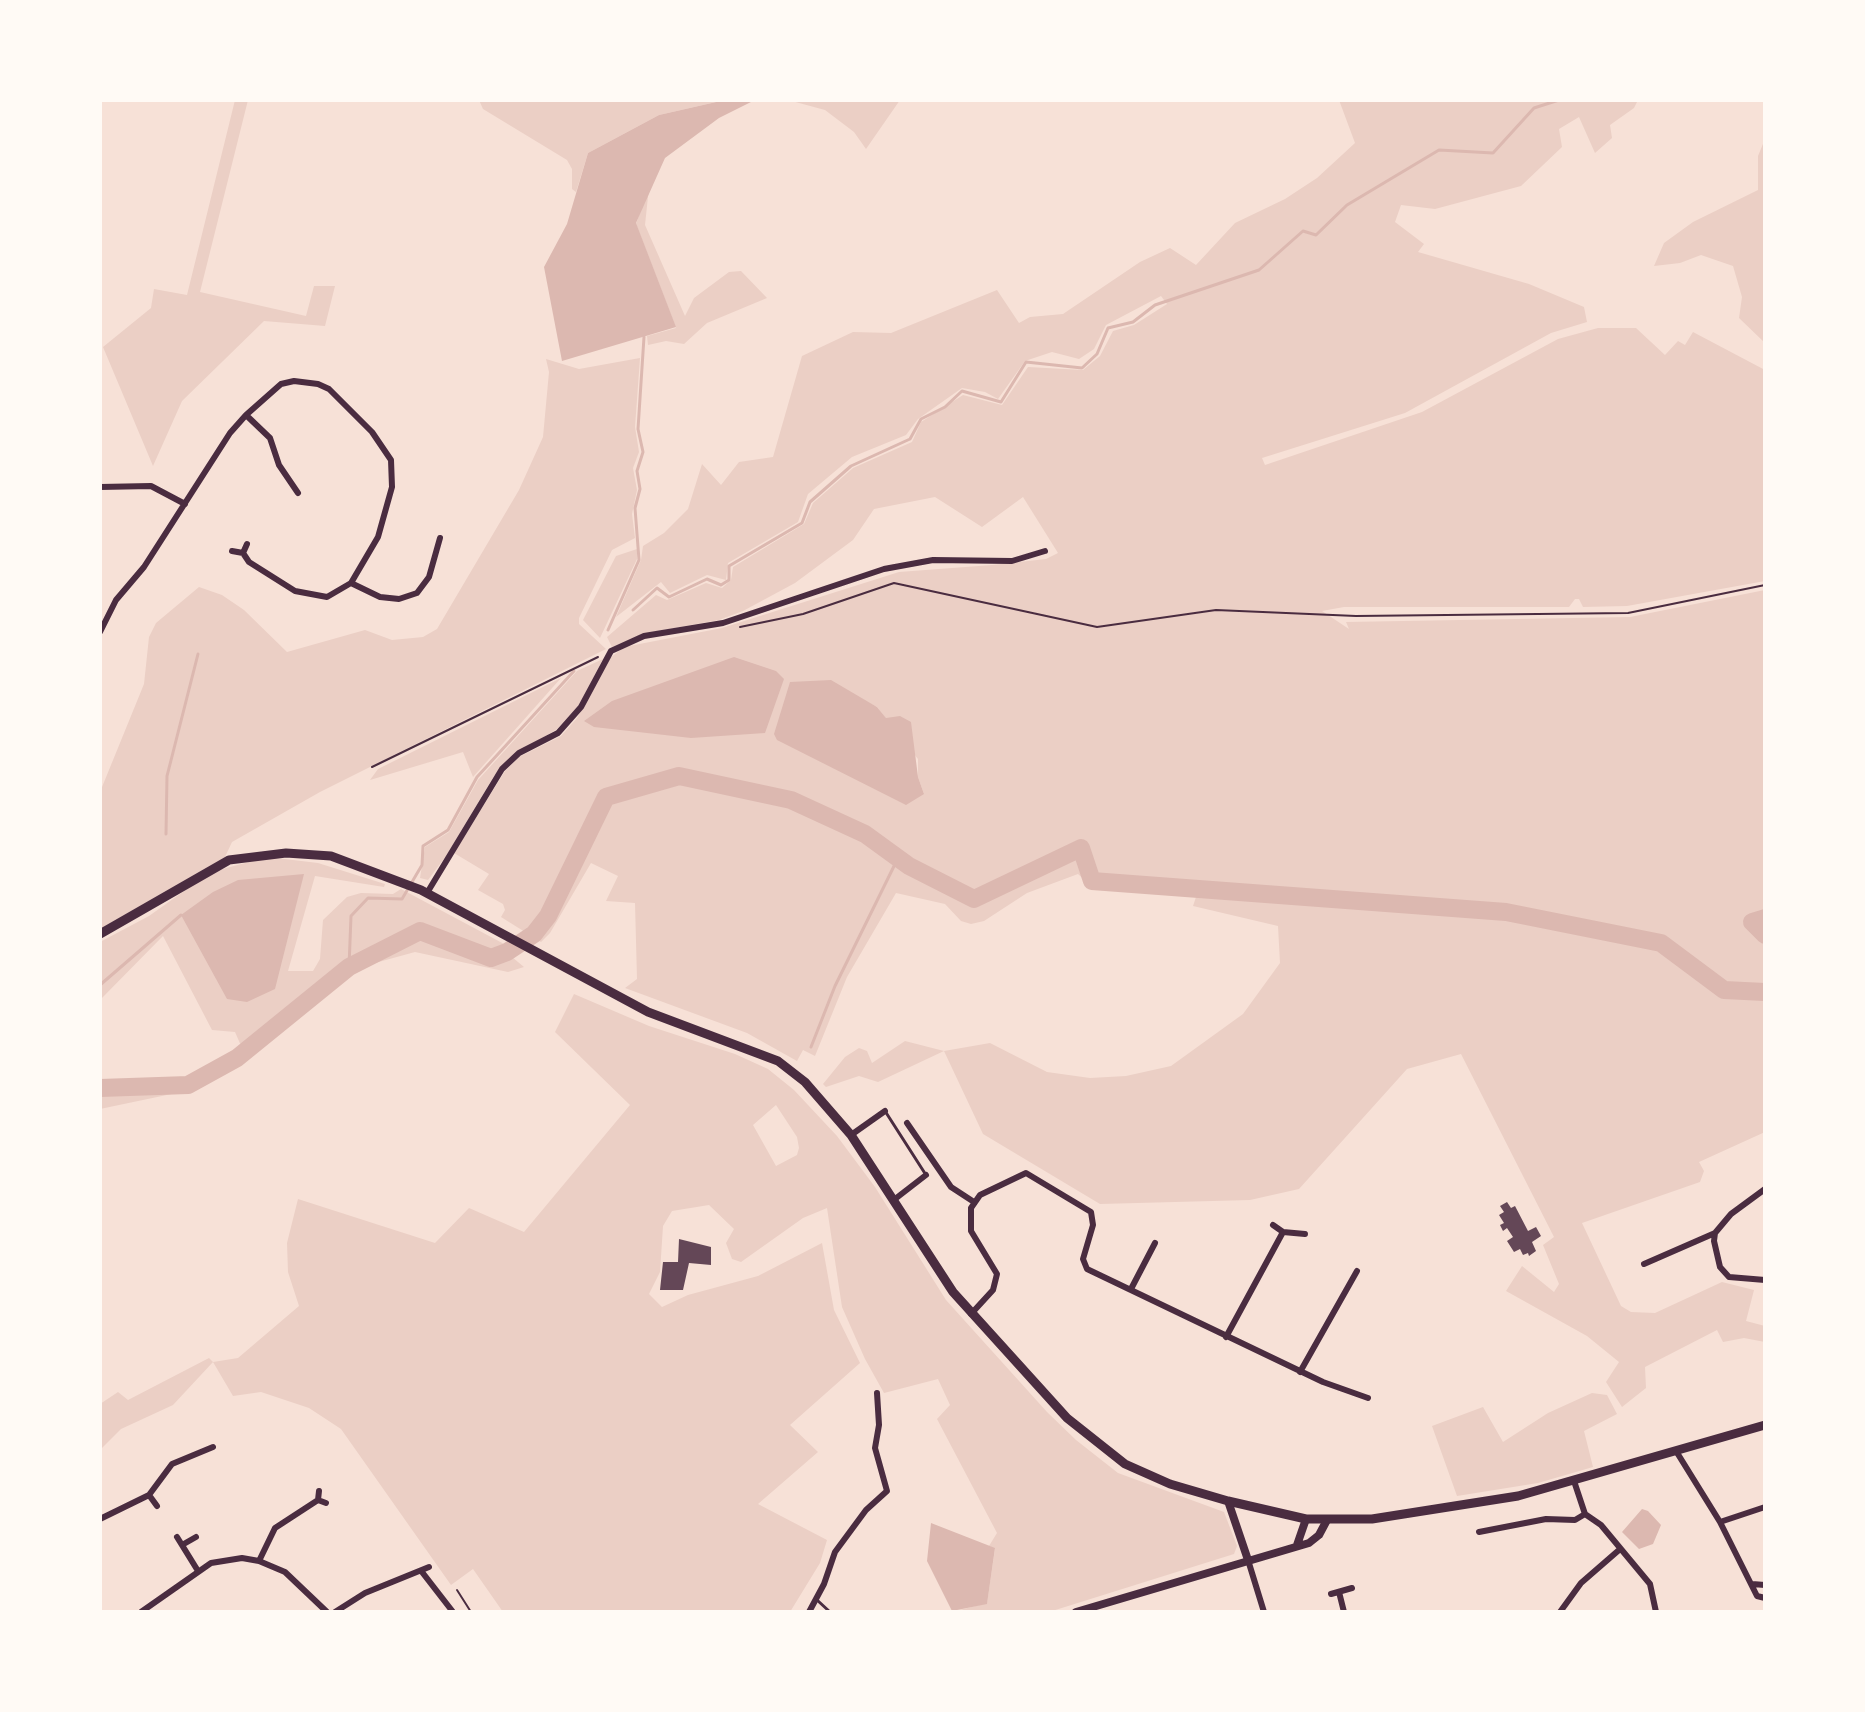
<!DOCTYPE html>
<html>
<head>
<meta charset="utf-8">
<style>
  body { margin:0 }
  #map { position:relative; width:1865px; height:1712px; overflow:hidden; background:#f7e1d7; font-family:"PT Sans",sans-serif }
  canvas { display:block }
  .frame { position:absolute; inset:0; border:102px solid #fffaf5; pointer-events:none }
</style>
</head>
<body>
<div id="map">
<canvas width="1865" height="1712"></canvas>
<div class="frame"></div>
</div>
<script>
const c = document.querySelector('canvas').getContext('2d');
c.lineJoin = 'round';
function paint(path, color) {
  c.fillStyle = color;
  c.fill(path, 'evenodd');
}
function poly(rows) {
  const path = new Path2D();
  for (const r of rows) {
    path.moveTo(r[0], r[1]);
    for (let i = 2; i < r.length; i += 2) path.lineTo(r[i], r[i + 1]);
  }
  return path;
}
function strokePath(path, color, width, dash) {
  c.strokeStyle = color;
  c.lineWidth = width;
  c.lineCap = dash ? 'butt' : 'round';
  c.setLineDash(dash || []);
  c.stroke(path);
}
paint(poly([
  [235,100,248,100,200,292,306,316,314,286,335,286,325,326,264,321,182,401,153,466,103,347,151,308,154,289,187,295],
  [479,100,725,100,659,115,588,153,576,192,572,189,572,169,567,160,483,109],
  [788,100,900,100,866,149,854,132,825,110],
  [1339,100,1638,100,1634,108,1610,125,1612,138,1595,153,1579,117,1559,129,1562,147,1521,186,1435,209,1401,205,1395,222,1424,244,1418,252,1529,284,1584,307,1587,322,1551,333,1405,413,1262,458,1265,465,1422,412,1558,339,1598,328,1636,328,1665,355,1678,341,1685,345,1693,332,1765,370,1765,581,1627,606,1583,607,1579,599,1575,599,1569,607,1344,607,1322,611,1349,629,1346,622,1630,617,1765,590,1765,1132,1699,1162,1704,1171,1700,1182,1582,1223,1621,1306,1631,1312,1655,1313,1722,1282,1754,1290,1746,1321,1765,1326,1765,1342,1744,1338,1723,1342,1717,1330,1645,1367,1646,1388,1622,1407,1606,1382,1619,1362,1587,1336,1506,1291,1522,1266,1554,1292,1559,1284,1543,1245,1554,1237,1461,1054,1407,1069,1299,1189,1250,1200,1100,1204,983,1134,944,1051,878,1082,859,1076,826,1087,823,1084,845,1057,859,1048,867,1051,872,1063,905,1041,944,1051,990,1043,1047,1072,1090,1078,1126,1076,1171,1066,1243,1014,1280,963,1278,926,1193,906,1197,894,1090,885,1078,874,1027,893,984,921,971,924,961,921,945,904,896,893,847,977,815,1056,803,1050,797,1061,747,1033,625,988,637,979,635,903,606,901,618,876,591,863,550,933,541,942,501,917,505,910,503,904,478,890,489,874,454,853,505,771,519,757,561,736,577,718,610,658,624,647,722,628,899,572,992,565,1046,559,1058,553,1023,497,982,527,935,497,874,509,853,540,795,583,743,611,719,620,652,632,612,647,607,637,656,595,667,600,706,583,722,588,731,580,733,567,804,524,813,503,853,468,912,442,921,422,963,395,1002,405,1028,367,1083,370,1100,356,1113,331,1134,325,1167,304,1161,296,1106,325,1094,349,1079,359,1052,352,1025,361,998,399,985,392,962,388,918,419,906,435,852,457,808,494,798,522,728,563,726,580,707,575,670,593,661,582,616,617,641,560,643,546,664,533,688,509,702,464,721,485,739,462,773,457,802,356,853,332,891,333,997,290,1019,323,1030,317,1063,314,1140,262,1170,248,1196,265,1235,223,1285,199,1317,178,1355,143],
  [861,699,877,707,918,759,918,777,924,794],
  [1765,139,1765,343,1739,318,1742,297,1733,266,1701,255,1680,263,1654,266,1664,243,1693,222,1758,190,1758,156],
  [649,187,645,225,685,316,694,298,729,272,741,271,767,298,707,323,684,344,666,341,648,345,647,336,676,328,636,224],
  [640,358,635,427,639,452,633,468,637,490,632,514,635,538,612,550,579,618,579,624,606,649,320,792,232,842,225,857,100,929,100,792,144,684,149,637,156,623,199,587,222,595,244,610,287,652,365,630,392,640,423,637,437,629,519,490,543,437,549,372,546,359,579,369],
  [637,549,637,559,600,638,583,620,616,556],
  [603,659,579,705,557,729,509,758,494,776,446,856,428,880,420,878,425,847,449,832,478,780,577,671],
  [561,678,473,777,463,752,370,780,378,769],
  [268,857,318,863,385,884,384,887,315,876,288,971,313,971,320,959,323,920,347,897,361,893,393,894,401,889,506,945,490,954,420,924,358,955,242,1048,235,1032,212,1030,163,936,100,1000,100,942,149,916,211,872],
  [420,936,489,963,512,957,524,967,508,972,415,952,353,969],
  [574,994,649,1026,735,1054,768,1069,794,1090,837,1136,875,1187,946,1300,1047,1412,1076,1440,1118,1473,1224,1512,1237,1546,1234,1554,1049,1612,952,1612,987,1603,995,1549,989,1546,997,1533,937,1419,950,1405,938,1379,884,1393,865,1359,842,1307,827,1208,803,1218,741,1262,732,1259,726,1243,734,1229,709,1205,672,1211,663,1226,660,1272,649,1294,662,1307,688,1295,758,1276,822,1243,834,1310,860,1363,790,1425,818,1452,758,1504,827,1540,820,1563,790,1612,503,1612,473,1569,451,1585,341,1429,309,1408,261,1392,233,1396,213,1362,173,1405,121,1429,100,1450,100,1404,118,1392,128,1400,209,1358,213,1362,238,1358,299,1306,288,1272,287,1243,298,1199,435,1243,469,1208,524,1232,630,1105,555,1032],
  [776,1105,797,1137,799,1148,797,1155,776,1166,753,1125],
  [181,1092,100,1109,100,1093],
  [1592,1393,1607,1395,1617,1414,1584,1431,1593,1467,1538,1483,1457,1496,1432,1426,1483,1407,1503,1442,1548,1413]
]), '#ebcfc5');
paint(poly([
  [725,100,755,100,719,118,665,158,636,223,676,327,562,361,544,267,567,224,588,153,659,115],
  [734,657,776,671,784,679,765,733,691,738,594,727,584,721,612,701],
  [831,680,877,707,886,718,900,716,911,722,918,777,924,794,906,805,777,740,774,734,790,682],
  [304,874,275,989,247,1002,227,999,181,915,213,892,238,880],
  [1642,1509,1648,1511,1661,1525,1653,1544,1639,1549,1622,1532],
  [931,1523,995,1548,987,1604,952,1611,927,1561]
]), '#dcb8b0');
strokePath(poly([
  [633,610,657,588,669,597,707,579,721,585,729,580,729,566,802,523,810,502,851,466,910,439,921,419,945,407,962,391,1001,402,1026,362,1082,368,1097,354,1108,328,1133,322,1155,305,1259,270,1303,231,1316,235,1347,205,1439,150,1493,153,1534,108,1559,100],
  [608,630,639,560,635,508,640,489,637,471,643,452,638,429,644,337],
  [166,834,167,776,198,654],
  [349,967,351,916,368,898,402,899,422,865,423,846,448,830,477,777,574,671],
  [100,985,181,915],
  [811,1047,835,986,898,858]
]), '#dcb8b0', 3);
strokePath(poly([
  [1765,918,1752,922,1765,935],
  [100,1088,188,1085,237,1058,349,967,420,931,491,958,507,952,534,934,548,916,606,797,679,776,791,800,865,834,909,866,974,899,1081,848,1092,881,1506,912,1661,943,1724,990,1765,992]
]), '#dcb8b0', 18);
paint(poly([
  [1507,1202,1511,1208,1515,1206,1528,1231,1536,1227,1541,1236,1532,1242,1536,1251,1529,1256,1528,1253,1523,1255,1520,1249,1514,1252,1507,1241,1513,1237,1507,1228,1503,1231,1500,1225,1504,1223,1499,1215,1504,1212,1500,1206],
  [679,1239,711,1247,711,1265,689,1263,683,1290,660,1290,663,1262,678,1262]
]), '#644757');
strokePath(poly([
  [740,627,803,614,894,583,1097,627,1216,610,1356,616,1628,613,1765,585],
  [372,767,598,657],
  [457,1590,471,1612]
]), '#4a2c40', 2);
strokePath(poly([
  [885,1111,926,1175],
  [817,1600,830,1612]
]), '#4a2c40', 3);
strokePath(poly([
  [246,415,270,438,279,465,298,493],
  [100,487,151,486,185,504],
  [232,551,243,553,247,544],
  [351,583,380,597,399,599,417,593,429,577,440,538],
  [100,632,116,600,144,567,230,433,246,415,281,384,294,381,318,384,329,389,372,432,391,460,392,487,378,537,351,583,327,597,295,591,249,562,243,553],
  [427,893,502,769,519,753,558,733,581,707,611,651,644,636,723,623,884,569,933,560,1012,561,1045,551],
  [907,1123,951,1187,974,1202],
  [851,1135,885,1111],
  [1765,1189,1731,1214,1715,1233,1714,1241,1720,1267,1729,1277,1765,1280],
  [895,1199,926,1175],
  [1273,1225,1283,1232],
  [1644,1264,1715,1233],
  [1131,1289,1155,1243],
  [971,1314,993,1290,997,1274,971,1231,971,1208,980,1195,1026,1173,1091,1212,1093,1225,1083,1259,1087,1269,1323,1382,1368,1398],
  [1226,1337,1283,1232,1305,1234],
  [1300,1372,1357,1271],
  [1676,1451,1720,1522,1757,1596,1765,1598],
  [1574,1481,1585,1514,1601,1525,1650,1584,1656,1612],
  [319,1491,318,1500,326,1503],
  [149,1495,157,1506],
  [100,1519,149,1495,172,1464,213,1447],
  [1720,1522,1765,1507],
  [1479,1532,1546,1519,1575,1520,1585,1514],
  [177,1537,198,1571],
  [182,1545,196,1537],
  [1248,1560,1264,1612],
  [259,1561,275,1528,318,1500],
  [422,1572,453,1612],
  [1752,1584,1765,1585],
  [1339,1592,1344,1612],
  [1331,1594,1352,1588],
  [141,1612,211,1563,242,1558,259,1561,285,1572,327,1612],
  [335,1612,365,1593,429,1567],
  [809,1612,824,1584,835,1552,866,1510,887,1491,875,1448,879,1425,877,1393],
  [1560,1612,1581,1583,1619,1550]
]), '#4a2c40', 6);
strokePath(poly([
  [1228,1501,1248,1560],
  [1297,1545,1306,1519],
  [1076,1612,1309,1543,1319,1535,1327,1520]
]), '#4a2c40', 8);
strokePath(poly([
  [100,934,229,860,286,853,331,856,421,890,648,1012,778,1061,805,1082,851,1135,953,1292,1067,1418,1125,1464,1170,1484,1228,1501,1306,1519,1372,1519,1518,1496,1765,1425]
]), '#4a2c40', 9);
</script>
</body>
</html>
